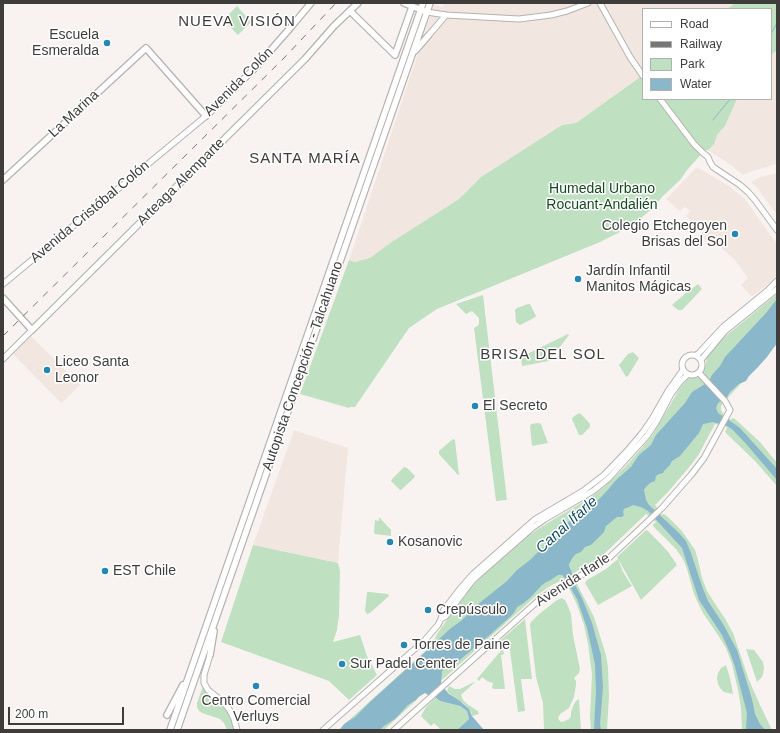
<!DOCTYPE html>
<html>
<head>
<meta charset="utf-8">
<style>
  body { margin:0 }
  #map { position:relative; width:780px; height:733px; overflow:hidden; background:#f8f3f1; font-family:Arial,sans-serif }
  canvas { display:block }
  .frame { position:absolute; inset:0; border:4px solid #3e3d3c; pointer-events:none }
  .legend { position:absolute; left:642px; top:8px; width:130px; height:92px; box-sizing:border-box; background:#fff; border:1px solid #b2b1b1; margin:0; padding:5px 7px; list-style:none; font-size:12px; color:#3e3d3c }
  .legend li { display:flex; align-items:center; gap:8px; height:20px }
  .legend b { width:20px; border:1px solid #b2b1b1 }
  .scale { position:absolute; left:8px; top:707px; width:116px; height:18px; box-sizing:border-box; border:2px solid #3e3d3c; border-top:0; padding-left:5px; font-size:12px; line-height:14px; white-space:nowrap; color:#3e3d3c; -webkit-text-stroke:3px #fff; paint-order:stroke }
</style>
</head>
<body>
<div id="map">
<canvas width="780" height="733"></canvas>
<div class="frame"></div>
<ul class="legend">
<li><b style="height:5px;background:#fff"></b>Road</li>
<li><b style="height:5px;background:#797776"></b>Railway</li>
<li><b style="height:11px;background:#c0e0c2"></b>Park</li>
<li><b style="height:11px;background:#8bb7ca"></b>Water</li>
</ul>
<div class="scale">200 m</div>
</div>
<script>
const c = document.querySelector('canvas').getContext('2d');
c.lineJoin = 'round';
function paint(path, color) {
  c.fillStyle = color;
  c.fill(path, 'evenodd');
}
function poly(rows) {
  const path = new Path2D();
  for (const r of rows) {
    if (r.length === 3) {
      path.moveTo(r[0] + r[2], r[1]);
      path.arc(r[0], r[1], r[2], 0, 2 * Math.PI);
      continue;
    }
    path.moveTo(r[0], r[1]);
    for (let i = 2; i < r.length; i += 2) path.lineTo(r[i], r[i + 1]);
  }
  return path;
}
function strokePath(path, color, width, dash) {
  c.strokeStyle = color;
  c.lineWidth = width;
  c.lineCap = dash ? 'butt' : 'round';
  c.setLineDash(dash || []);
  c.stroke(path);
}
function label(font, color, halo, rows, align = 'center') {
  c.font = font + ' Arial,sans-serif';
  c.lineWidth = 3;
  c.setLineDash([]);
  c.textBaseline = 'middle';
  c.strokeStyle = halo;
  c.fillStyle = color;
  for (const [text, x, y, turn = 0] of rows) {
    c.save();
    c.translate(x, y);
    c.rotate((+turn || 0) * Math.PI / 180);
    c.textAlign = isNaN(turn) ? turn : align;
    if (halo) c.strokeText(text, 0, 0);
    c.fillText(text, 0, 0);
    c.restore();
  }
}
paint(poly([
  [444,3,735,3,727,9,643,9,643,75,576,123,562,125,481,177,459,199,390,243,370,258,355,262,349,260,434,5,443,7],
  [777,50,777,164,753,171,743,175,728,163,706,149,725,126,737,99,771,99,771,55],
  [697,167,729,186,744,198,777,244,777,275,772,281,753,296,751,296,741,285,748,278,734,259,711,239,706,245,705,240,701,237,698,236,703,231,686,216,690,211,685,207,680,211,666,199],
  [777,173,777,215,758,189,751,182,758,178],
  [31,336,80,385,62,403,60,402,14,355,13,353],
  [294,430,348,448,338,563,253,545]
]), '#f1e7e0');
paint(poly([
  [735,3,777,3,777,50,776,51,771,55,771,9,727,9],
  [237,6,251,22,238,35,223,20],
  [643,75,643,99,737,99,725,126,717,135,714,144,708,150,705,150,687,170,681,179,662,197,653,208,630,227,600,242,437,309,409,328,355,407,350,407,349,408,300,394,349,260,355,262,370,258,390,243,459,199,481,177,562,125,576,123],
  [698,284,702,289,682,310,678,310,672,305,686,293],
  [777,294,777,344,723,403,721,406,721,410,724,415,731,420,732,418,735,419,760,442,777,463,777,486,755,461,730,437,725,432,727,427,715,424,699,454,691,465,668,492,655,505,662,515,664,514,669,518,682,531,695,550,698,560,702,578,707,591,714,602,724,617,733,633,749,680,760,705,772,730,742,730,741,708,738,690,732,664,726,648,718,635,703,613,697,601,693,591,687,569,683,559,676,549,653,526,653,524,656,522,646,514,604,554,591,563,574,573,578,586,594,617,606,655,608,667,609,696,607,730,591,730,590,717,592,674,588,644,584,625,577,605,570,590,564,582,562,580,550,586,536,596,442,680,425,692,384,730,338,730,431,646,437,634,449,617,471,588,484,574,529,535,546,524,591,497,603,488,625,467,652,436,680,388,688,379,690,378,696,378,699,377,705,368,707,357,721,340,727,335],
  [483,295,507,500,496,501,474,328,479,325,479,318,472,311,466,314,456,304],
  [528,304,530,304,536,316,534,318,520,325,516,322,515,310,517,308],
  [568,334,569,335,549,361,522,366,521,357],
  [633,352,639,358,628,376,626,377,619,365,628,354],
  [579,413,581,414,590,424,590,427,582,435,579,435,572,419,573,417],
  [538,423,541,424,548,443,532,446,530,427,531,424],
  [453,439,455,440,459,475,458,475,439,454,439,451],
  [404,467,407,468,415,476,414,478,401,490,400,490,391,481,392,479],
  [379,517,391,530,391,536,375,534,374,532,375,520,379,521],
  [646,530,648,531,660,543,669,553,677,565,641,600,617,557],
  [253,545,338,563,340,571,339,615,337,630,333,642,360,635,367,656,377,675,349,700,329,681,221,642],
  [618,559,623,572,632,586,598,605,585,583,587,580,606,569],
  [367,592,369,592,388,594,389,596,370,613,367,614,365,611],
  [562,598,565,600,567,604,571,614,573,635,580,669,579,673,574,678,576,681,576,685,574,697,569,708,560,714,558,718,559,720,561,722,565,721,569,719,571,716,571,712,573,706,576,701,579,699,581,730,544,730,543,703,536,677,530,625,531,622,538,615,557,600],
  [525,619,532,679,521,679,525,711,518,712,510,650,505,644,502,644,497,646,495,645],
  [503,649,504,654,501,655,505,689,494,689,492,688,493,683,487,681,482,677,479,681,477,679,498,654],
  [746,649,754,650,763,662,764,668,763,674,762,677,757,682],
  [726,665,730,678,733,694,724,692,720,688,718,684,717,678,718,673,721,668],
  [474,682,475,682,461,695,463,700,467,704,478,711,479,714,472,716,471,712,463,703,453,697,447,691,449,686,455,689,460,689],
  [203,686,227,710,231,717,235,730,227,730,224,723,220,719,202,713,199,711,197,707,197,703],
  [436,697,440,701,460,706,467,711,469,719,457,730,441,730,434,723,431,726,421,716,426,707]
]), '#c0e0c2');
paint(poly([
  [777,299,777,343,767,357,758,367,749,376,746,381,739,384,730,392,727,397,718,403,716,408,718,413,729,420,740,428,777,469,777,480,747,445,733,430,727,426,713,422,703,424,699,433,680,456,672,461,670,465,664,471,663,473,659,474,656,476,655,481,650,483,645,488,644,490,646,500,649,505,679,533,686,541,691,553,702,586,708,601,723,624,737,650,752,699,755,714,760,724,765,730,746,730,747,713,735,667,731,655,722,635,699,600,682,548,648,511,641,507,633,505,629,507,626,508,624,509,623,512,624,515,622,517,617,517,606,526,604,532,591,545,585,547,581,552,576,554,573,557,569,564,569,566,572,573,574,583,582,598,592,623,601,655,603,687,600,724,601,730,594,730,595,709,596,693,595,664,587,628,577,599,569,585,564,577,562,575,558,575,549,581,546,582,541,586,530,598,526,601,524,603,517,607,515,611,512,615,492,633,462,658,456,664,451,668,446,668,442,671,441,683,443,687,449,694,460,701,469,709,472,716,484,730,457,730,469,719,467,711,460,706,440,701,433,695,428,695,425,693,418,697,416,700,408,705,395,719,384,726,380,730,340,730,344,724,355,717,370,702,423,654,438,640,451,628,461,621,477,605,507,581,517,570,530,560,536,554,558,535,566,524,584,508,595,503,606,492,616,480,631,467,639,455,651,445,656,435,685,403,692,392,705,384,710,379,712,375,720,366,725,357,766,313]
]), '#8bb7ca');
strokePath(poly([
  [771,34,777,23],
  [713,120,730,99]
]), '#8bb7ca', 1);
const secondary = poly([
  [600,3,630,57,643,76],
  [427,12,446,15,519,19,551,15,567,11,588,3],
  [428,36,446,15],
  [660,99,694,144,702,152,708,157,710,162,713,167,740,185,748,192,755,200,777,230],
  [3,284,206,116],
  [692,365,10],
  [696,355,699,353,723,327,767,291,777,281],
  [3,359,32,330],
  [701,360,725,331,777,289],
  [441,619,446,616,466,589,474,579,532,528,545,519,593,491,608,479,647,436,657,421,671,394,680,382,688,374],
  [210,655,204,675,204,683,208,690,223,702,229,709,234,719,237,730],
  [323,730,425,640,438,625,441,619,443,611,459,590,473,574,534,520,583,491,604,475,627,451,643,432,652,419,668,391,683,370],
  [394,730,539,600,548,594,599,565,610,557,662,508,691,475,704,458,730,410,725,401,699,373]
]);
const primary = poly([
  [404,3,424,11],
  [350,11,395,55,412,7],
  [415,51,428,36],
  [3,180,146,48,206,116,257,66,291,27,311,3],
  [3,298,32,330,305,59,334,26,358,3],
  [210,655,214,631],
  [167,715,183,685],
  [170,730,423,3],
  [177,730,430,3]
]);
strokePath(secondary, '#b6b2b0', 7);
strokePath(primary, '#b6b2b0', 8);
strokePath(secondary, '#fff', 5);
strokePath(primary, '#fff', 5.5);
strokePath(poly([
  [3,336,283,59,336,3]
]), '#797776', 1, [7, 7]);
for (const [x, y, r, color] of [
  [107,43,4,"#2488b2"],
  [735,234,4,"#2488b2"],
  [578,279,4,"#2488b2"],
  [47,370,4,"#2488b2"],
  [475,406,4,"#2488b2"],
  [390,542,4,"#2488b2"],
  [105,571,4,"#2488b2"],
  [428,610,4,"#2488b2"],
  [404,645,4,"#2488b2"],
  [342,664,4,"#2488b2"],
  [256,686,4,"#2488b2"]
]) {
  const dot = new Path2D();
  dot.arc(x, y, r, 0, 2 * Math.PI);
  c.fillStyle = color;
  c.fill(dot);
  strokePath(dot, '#fff', 1.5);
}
label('14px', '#3e3d3c', '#fff', [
  ["Escuela",99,35,"right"],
  ["Esmeralda",99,51,"right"],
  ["Colegio Etchegoyen",727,226,"right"],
  ["Brisas del Sol",727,242,"right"],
  ["Jardín Infantil",586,271],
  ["Manitos Mágicas",586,287],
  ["Liceo Santa",55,362],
  ["Leonor",55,378],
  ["El Secreto",483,406],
  ["Kosanovic",398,542],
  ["EST Chile",113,571],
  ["Crepúsculo",436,610],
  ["Torres de Paine",412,645],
  ["Sur Padel Center",350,664],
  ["Centro Comercial",256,701,"center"],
  ["Verluys",256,717,"center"]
], 'left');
label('14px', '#3e3d3c', '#fff', [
  ["Avenida Colón",239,82,-45],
  ["La Marina",74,114,-43],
  ["Arteaga Alemparte",181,182,-45],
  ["Avenida Cristóbal Colón",90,212,-40],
  ["Autopista Concepción - Talcahuano",303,366,-71],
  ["Avenida Ifarle",573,580,-33]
]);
label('14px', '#164720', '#fff', [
  ["Humedal Urbano",602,189],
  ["Rocuant-Andalién",602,205]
]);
c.letterSpacing = '1px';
label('15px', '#3e3d3c', '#fff', [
  ["NUEVA VISIÓN",237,22],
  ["SANTA MARÍA",305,159],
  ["BRISA DEL SOL",543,355]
]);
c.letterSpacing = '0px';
label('italic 15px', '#104d61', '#fff', [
  ["Canal Ifarle",567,525,-42]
]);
</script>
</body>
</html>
